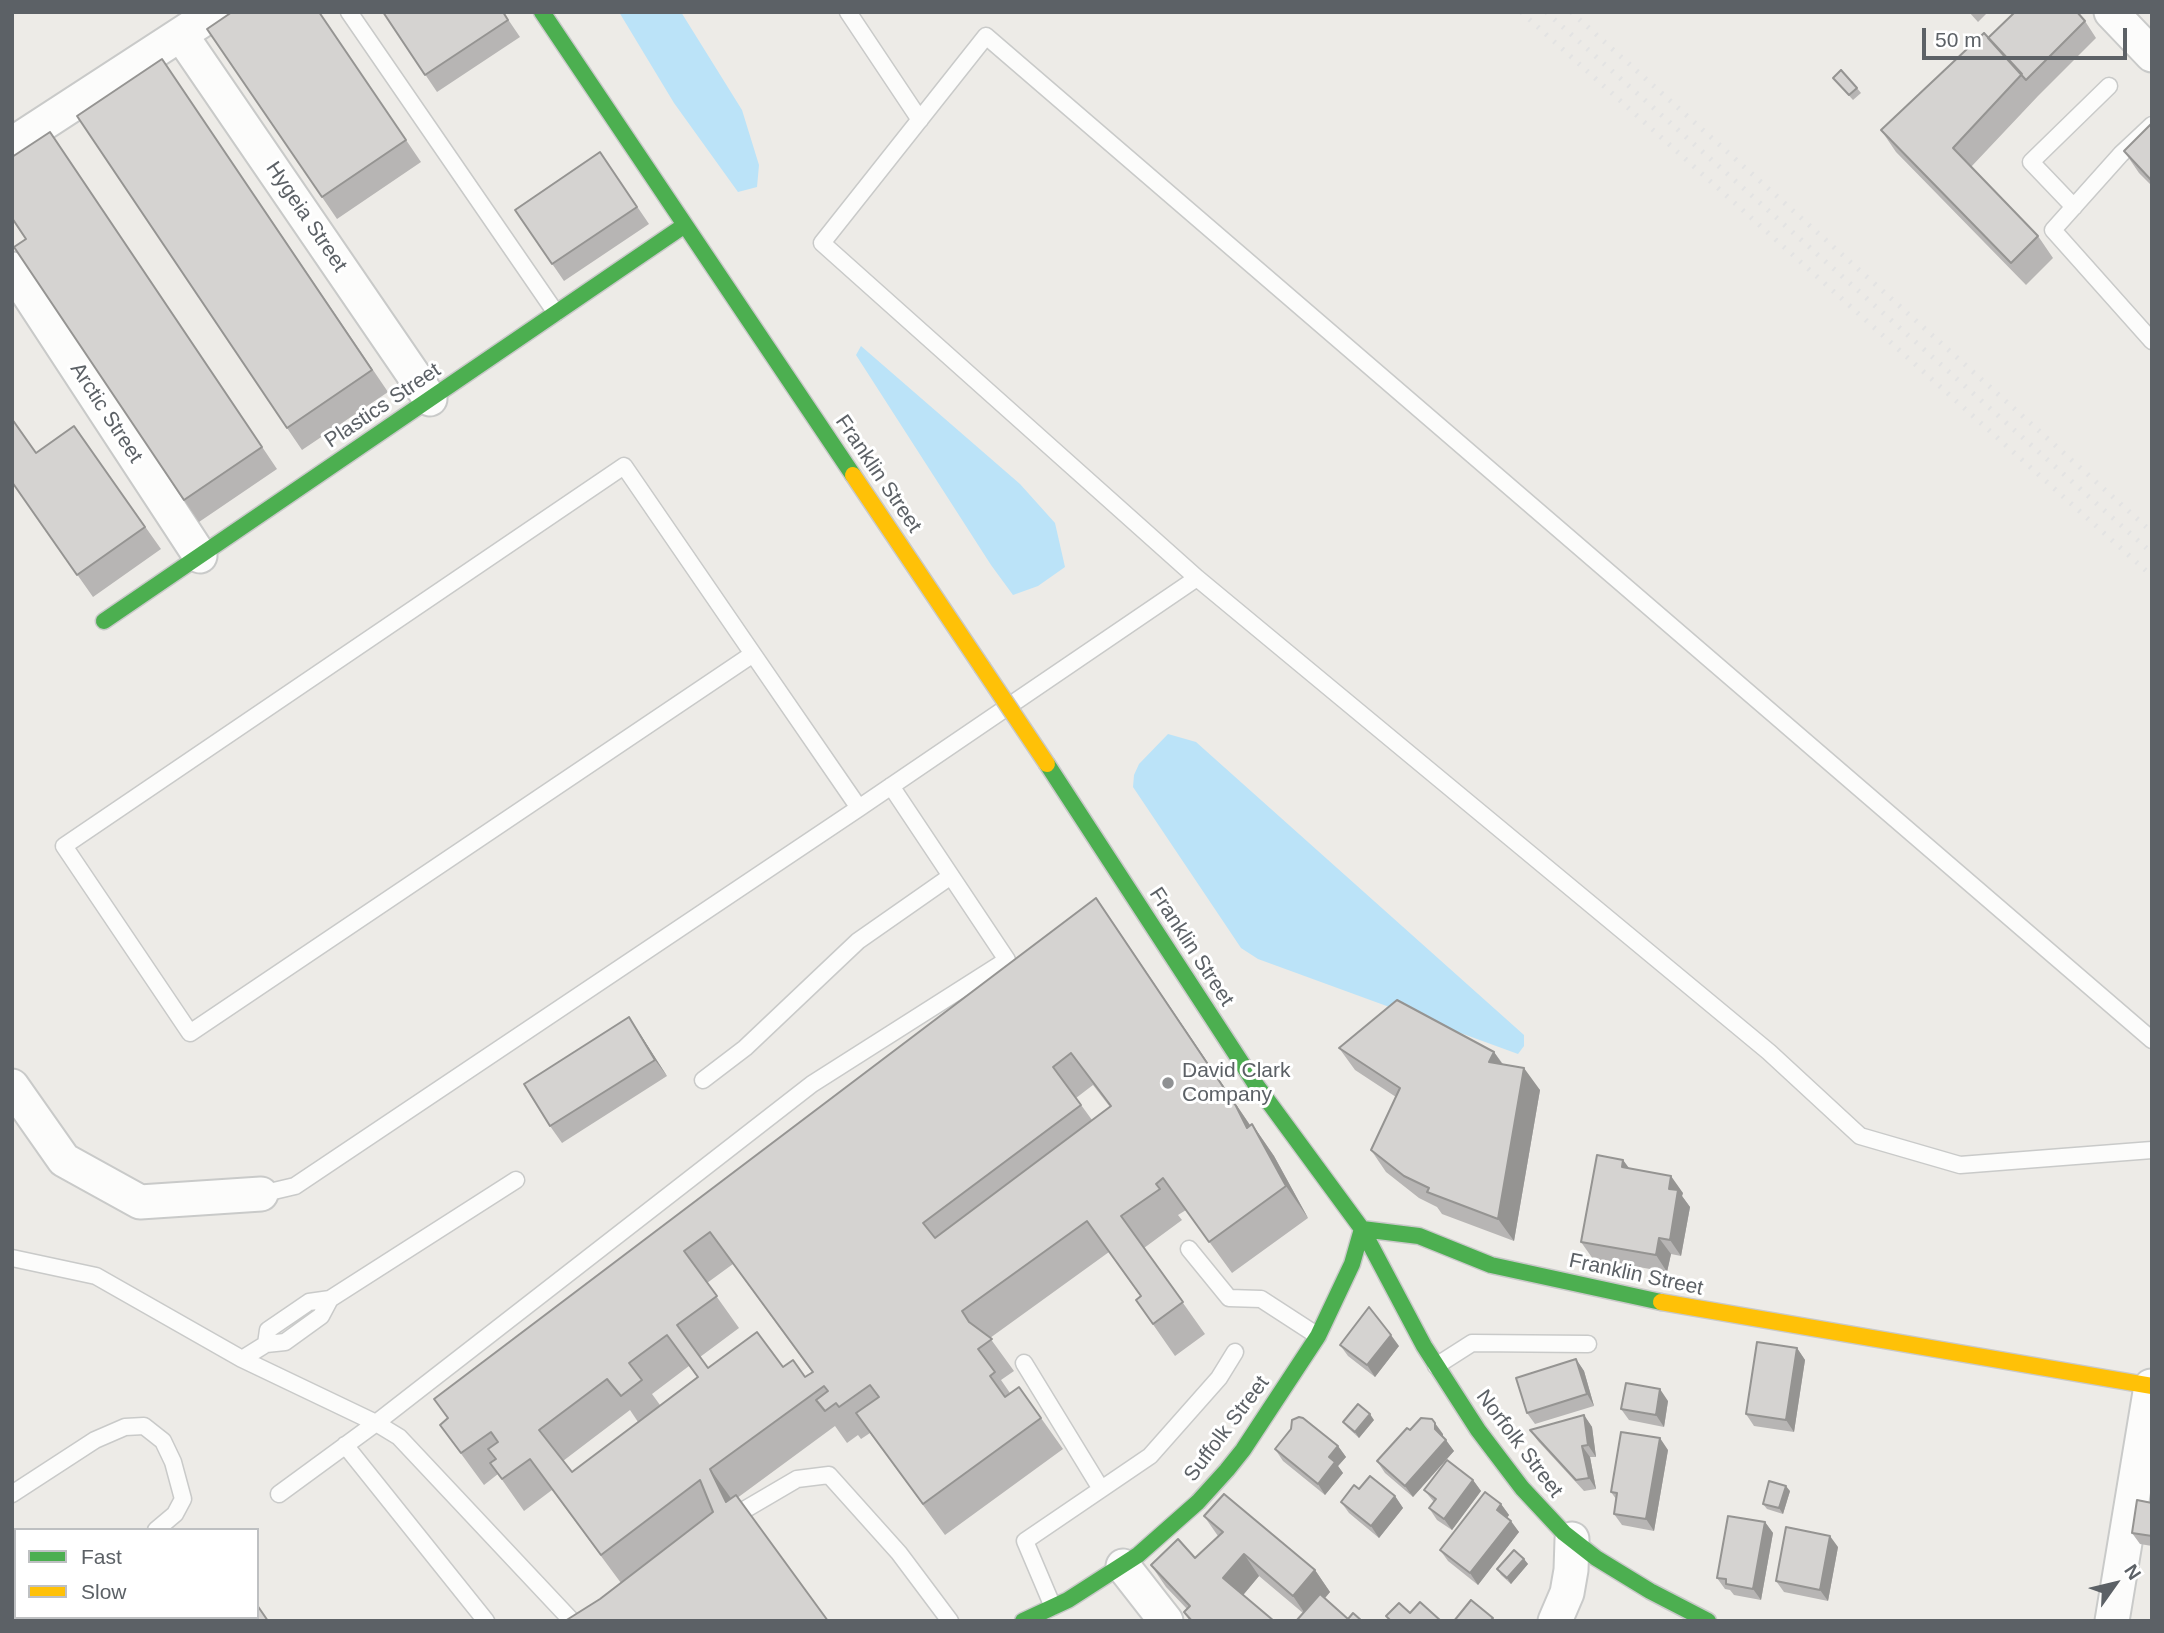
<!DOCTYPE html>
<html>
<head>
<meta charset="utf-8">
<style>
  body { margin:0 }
  #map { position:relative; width:2164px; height:1633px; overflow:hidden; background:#edebe7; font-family:Arial,sans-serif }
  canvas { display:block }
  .frame { position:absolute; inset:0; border:14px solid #5c6166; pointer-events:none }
  .legend { position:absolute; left:14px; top:1528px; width:245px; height:91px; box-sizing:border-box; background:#fff; border:2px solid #bec0c2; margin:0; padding:9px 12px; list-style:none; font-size:21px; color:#5c6166 }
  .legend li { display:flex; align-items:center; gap:14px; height:35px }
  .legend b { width:35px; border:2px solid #bec0c2 }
  .north { position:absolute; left:2080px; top:1549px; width:70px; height:70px; -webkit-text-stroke:5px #fff; paint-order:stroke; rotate:56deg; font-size:19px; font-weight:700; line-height:28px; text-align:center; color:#5c6166 }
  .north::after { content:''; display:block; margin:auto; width:24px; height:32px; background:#5c6166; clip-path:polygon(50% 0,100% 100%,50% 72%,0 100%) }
  .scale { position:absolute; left:1922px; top:28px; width:205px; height:32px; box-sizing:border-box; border:4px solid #5c6166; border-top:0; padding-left:9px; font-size:21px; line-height:24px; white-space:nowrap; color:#5c6166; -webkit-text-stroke:5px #fff; paint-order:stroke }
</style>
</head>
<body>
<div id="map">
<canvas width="2164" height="1633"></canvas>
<div class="frame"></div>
<ul class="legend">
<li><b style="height:9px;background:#4caf50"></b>Fast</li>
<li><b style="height:9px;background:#ffc107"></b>Slow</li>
</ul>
<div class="north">N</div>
<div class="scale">50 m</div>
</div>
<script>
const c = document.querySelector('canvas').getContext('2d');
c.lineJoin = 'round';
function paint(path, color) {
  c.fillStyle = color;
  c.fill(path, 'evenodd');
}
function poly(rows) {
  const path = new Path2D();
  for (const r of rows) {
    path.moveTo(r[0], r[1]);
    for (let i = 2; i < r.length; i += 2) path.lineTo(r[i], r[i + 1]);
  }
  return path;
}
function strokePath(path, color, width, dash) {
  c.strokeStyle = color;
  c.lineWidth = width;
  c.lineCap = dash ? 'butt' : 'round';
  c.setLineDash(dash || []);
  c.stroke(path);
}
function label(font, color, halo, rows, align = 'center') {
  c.font = font + ' Arial,sans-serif';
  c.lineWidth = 6;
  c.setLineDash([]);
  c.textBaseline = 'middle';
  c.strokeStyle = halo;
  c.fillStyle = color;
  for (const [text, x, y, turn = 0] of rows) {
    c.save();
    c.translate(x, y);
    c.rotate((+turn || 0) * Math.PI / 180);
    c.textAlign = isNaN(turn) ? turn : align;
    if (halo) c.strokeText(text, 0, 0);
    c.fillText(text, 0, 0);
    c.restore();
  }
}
paint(poly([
  [619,12,681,12,742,110,759,165,757,187,738,192,674,103],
  [861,346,1020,484,1055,523,1065,567,1038,586,1013,595,991,565,856,355],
  [1168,734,1196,742,1524,1035,1524,1046,1518,1054,1258,959,1241,948,1133,787,1134,775,1139,764]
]), '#bbe3f8');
const lane = poly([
  [349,12,556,313],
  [848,12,920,120],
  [2152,125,2121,154,2053,230,2152,341],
  [2074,207,2031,162,2109,86],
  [753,654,190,1033,64,846,624,466,753,654,859,808],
  [2152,1040,986,36,822,243,1197,578,1769,1052,1860,1136,1960,1165,2152,1150],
  [703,1080,745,1048,858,941,951,876],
  [261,1194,295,1186,859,808,1197,578],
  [1189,1249,1229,1298,1261,1299,1318,1336],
  [12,1258,96,1276,242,1359,376,1423,399,1437,572,1621],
  [266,1344,268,1330,309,1302,330,1299,516,1180],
  [242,1359,266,1344,285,1342,321,1316,330,1299],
  [1024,1363,1101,1489],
  [1436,1366,1472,1343,1588,1344],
  [345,1445,486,1621],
  [12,1494,95,1440,125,1427,144,1426,163,1441,173,1462,183,1499,175,1514,156,1530],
  [279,1494,376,1423,812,1084,1007,960,891,786],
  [739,1513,797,1479,829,1475,899,1553,950,1621],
  [12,1541,16,1542],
  [1053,1607,1025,1541,1150,1456,1219,1378,1235,1352]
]);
const street = poly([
  [2111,12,2152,55],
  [181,35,430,399],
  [12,144,215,12],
  [12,269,200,556],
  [12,1086,64,1160,140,1202,261,1194],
  [1123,1566,1166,1621],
  [1555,1621,1567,1593,1571,1570,1572,1539],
  [2112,1621,2151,1386]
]);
const fast = poly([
  [542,12,853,475],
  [104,621,685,225],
  [1047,764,1254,1082,1362,1229,1419,1236,1491,1265,1661,1302],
  [1362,1229,1424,1346,1478,1430,1522,1488,1564,1533,1596,1558,1650,1591,1708,1621],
  [1023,1621,1068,1600,1138,1555,1198,1502,1227,1470,1243,1450,1318,1336,1352,1264,1362,1229]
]);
const slow = poly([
  [853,475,982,667],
  [1661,1302,2152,1386]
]);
strokePath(lane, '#c9cac9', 19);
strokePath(street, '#c9cac9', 37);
strokePath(fast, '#c9c9c9', 19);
strokePath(slow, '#c9c9c9', 19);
strokePath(lane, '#fcfcfb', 16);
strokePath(street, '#fcfcfb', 33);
strokePath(fast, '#4caf50', 16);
strokePath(slow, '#ffc107', 16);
strokePath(poly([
  [1521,12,2152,576],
  [1546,12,2152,553],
  [1571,12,2152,532]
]), '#e3e3e3', 5, [2, 9]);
const slowBridge = poly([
  [982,667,1047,764]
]);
strokePath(slowBridge, '#c9c9c9', 19, []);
strokePath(slowBridge, '#ffc107', 16);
paint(poly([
  [319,12,421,162,337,219,207,29],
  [383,12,503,12,520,37,437,92],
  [1969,12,1988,12,1978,22],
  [2085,21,2096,38,2038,96,1971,167,2038,236,2053,258,2026,285,1896,152,1881,130],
  [162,59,388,392,302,450,287,428],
  [1833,78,1857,88,1861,93,1853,100],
  [2152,123,2152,186,2139,173,2124,151],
  [600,152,649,224,564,281,515,210],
  [65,154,277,469,199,522,184,500,26,239],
  [74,426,161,549,93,597,12,482,36,453],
  [1096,898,1250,1125,1252,1124,1274,1156,1308,1218,1232,1273,1186,1210,1178,1215,1182,1220,1144,1248,1205,1334,1175,1356,1136,1300,1141,1297,1109,1252,990,1338,1014,1371,1001,1380,1010,1393,1041,1418,1063,1449,945,1535,870,1433,861,1439,858,1435,847,1443,835,1426,600,1599,621,1583,552,1490,524,1511,498,1474,484,1485,440,1425,448,1419,434,1399],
  [1093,1085,1110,1107,1092,1120,1076,1098],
  [733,1264,812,1372,805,1377,783,1367,708,1368,700,1357,739,1328,707,1283],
  [689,1366,697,1377,660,1405,652,1394],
  [630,1410,638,1422,572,1472,563,1461],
  [640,1034,667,1076,562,1143,550,1126],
  [1339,1048,1494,1052,1503,1064,1540,1090,1514,1241,1442,1214,1437,1207,1419,1198,1386,1172,1371,1150,1396,1097,1355,1070],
  [1623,1160,1629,1169,1683,1193,1682,1196,1690,1207,1681,1256,1671,1254,1667,1272,1593,1259,1581,1242],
  [1340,1345,1399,1346,1375,1377,1348,1356],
  [1797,1348,1805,1360,1794,1432,1754,1426,1746,1414],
  [1576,1359,1584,1371,1594,1406,1535,1424,1527,1413],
  [1668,1401,1664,1427,1629,1420,1621,1409],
  [1584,1415,1592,1427,1596,1457,1590,1457,1596,1489,1584,1491,1538,1441,1530,1430],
  [1374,1420,1359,1438,1347,1427,1343,1422],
  [1410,1430,1443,1434,1443,1437,1454,1451,1413,1497,1385,1473,1377,1461],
  [1338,1446,1346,1457,1338,1466,1343,1473,1325,1495,1283,1461,1275,1449],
  [1668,1450,1654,1531,1622,1525,1614,1514,1616,1499,1611,1492],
  [1473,1480,1481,1491,1452,1530,1437,1520,1429,1508,1434,1502,1424,1490],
  [1359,1489,1395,1496,1403,1508,1379,1538,1349,1513,1341,1502],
  [1790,1491,1783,1514,1767,1509,1763,1504],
  [1224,1494,1315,1570,1330,1592,1325,1598,1348,1619,1353,1613,1362,1621,1298,1621,1297,1620,1303,1613,1259,1576,1243,1595,1274,1621,1190,1621,1184,1612,1187,1609,1166,1587,1151,1565,1178,1539,1195,1558,1218,1536,1204,1516],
  [2152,1503,2152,1546,2140,1544,2132,1533],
  [1501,1504,1509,1515,1507,1518,1519,1532,1478,1585,1448,1561,1440,1550],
  [1765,1522,1773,1533,1761,1600,1734,1595,1730,1590,1725,1589,1717,1578],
  [1838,1547,1828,1601,1784,1592,1776,1581],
  [1524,1559,1528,1564,1511,1584,1501,1575,1497,1569]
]), '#b7b5b4');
paint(poly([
  [1096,898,1118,930,1258,1137,1247,1128],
  [629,1017,640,1034,667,1076,655,1060],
  [1494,1052,1509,1074,1489,1062],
  [1524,1068,1540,1090,1514,1241,1498,1219],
  [1252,1124,1274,1156,1308,1218,1286,1186],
  [1623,1160,1635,1176,1622,1167],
  [1671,1176,1683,1193,1682,1196,1690,1207,1681,1256,1670,1240,1669,1189],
  [1659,1238,1671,1254,1667,1272,1656,1255],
  [1391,1335,1399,1346,1375,1377,1367,1365],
  [1797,1348,1805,1360,1794,1432,1786,1420],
  [1576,1359,1584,1371,1594,1406,1587,1394],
  [1660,1389,1668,1401,1664,1427,1656,1415],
  [1370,1414,1374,1420,1359,1438,1355,1432],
  [1584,1415,1592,1427,1596,1457,1588,1445],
  [1435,1423,1443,1434,1443,1441,1435,1429],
  [1660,1438,1668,1450,1654,1531,1646,1519],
  [1446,1440,1454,1451,1413,1497,1405,1486],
  [1338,1446,1346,1457,1338,1466,1343,1473,1325,1495,1318,1484,1329,1457],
  [1582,1446,1590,1457,1596,1489,1589,1478],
  [710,1469,733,1501,726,1502],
  [1473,1480,1481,1491,1452,1530,1444,1519],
  [1786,1486,1790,1491,1783,1514,1779,1508],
  [1395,1496,1403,1508,1379,1538,1371,1526],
  [1501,1504,1509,1515,1504,1522,1497,1510],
  [1511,1521,1519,1532,1478,1585,1470,1573],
  [1765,1522,1773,1533,1761,1600,1753,1589],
  [1830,1536,1838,1547,1828,1601,1820,1590],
  [1244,1554,1259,1576,1239,1600,1223,1578],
  [1524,1559,1528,1564,1511,1584,1507,1578],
  [1315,1570,1330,1592,1308,1618,1293,1596]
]), '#959492');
const building = poly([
  [232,12,319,12,406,140,322,197,207,29,232,12],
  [383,12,503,12,508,20,425,75,383,12],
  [2015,12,2077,12,2085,21,2026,80,1988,38,2015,12],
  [1984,33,2022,74,1953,148,2038,236,2011,263,1881,130,1984,33],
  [162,59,372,370,287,428,77,116,162,59],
  [1841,70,1857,88,1849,95,1833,78,1841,70],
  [2152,123,2152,181,2124,151,2152,123],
  [50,132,262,447,184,500,14,247,26,239,12,218,12,157,50,132],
  [600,152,637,207,552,264,515,210,600,152],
  [12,419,36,453,74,426,145,527,77,575,12,482,12,419],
  [1096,898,1236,1106,1247,1128,1252,1124,1286,1186,1209,1242,1163,1178,1156,1184,1160,1189,1121,1216,1183,1302,1153,1324,1136,1300,1141,1296,1087,1221,962,1311,969,1322,992,1339,978,1349,995,1372,990,1376,1005,1397,1019,1387,1041,1418,923,1504,856,1413,879,1397,870,1385,839,1407,836,1403,825,1411,816,1400,828,1391,824,1386,710,1469,726,1502,736,1495,828,1621,565,1621,600,1599,713,1512,700,1480,601,1555,530,1459,502,1479,490,1463,496,1459,488,1449,498,1442,491,1432,461,1453,440,1425,448,1418,434,1399,1096,898],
  [1071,1053,1111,1106,935,1238,923,1223,1081,1105,1053,1067,1071,1053],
  [710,1232,813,1372,805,1377,793,1360,783,1367,757,1332,708,1368,677,1325,717,1296,684,1251,710,1232],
  [667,1335,698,1377,572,1472,539,1430,607,1379,621,1396,642,1380,629,1363,667,1335],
  [1397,1000,1494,1052,1489,1062,1524,1068,1498,1219,1427,1192,1429,1188,1404,1176,1371,1150,1400,1088,1339,1048,1397,1000],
  [629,1017,655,1060,550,1126,524,1084,629,1017],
  [1597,1155,1623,1160,1622,1167,1671,1176,1669,1189,1678,1190,1670,1240,1659,1238,1656,1255,1581,1242,1597,1155],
  [1369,1307,1391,1335,1367,1365,1340,1345,1369,1307],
  [1757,1342,1797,1348,1786,1420,1746,1414,1757,1342],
  [1576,1359,1587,1394,1527,1413,1516,1378,1576,1359],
  [1626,1383,1660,1389,1656,1415,1621,1409,1626,1383],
  [1358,1404,1370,1414,1355,1432,1343,1422,1358,1404],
  [1584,1415,1588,1445,1582,1446,1589,1478,1576,1480,1530,1430,1584,1415],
  [1299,1417,1303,1418,1338,1446,1329,1457,1335,1462,1318,1484,1275,1449,1291,1429,1292,1420,1299,1417],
  [1421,1418,1432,1419,1435,1423,1435,1429,1446,1440,1405,1486,1377,1461,1407,1428,1410,1430,1421,1418],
  [1621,1432,1660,1438,1646,1519,1614,1514,1617,1493,1611,1492,1621,1432],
  [1447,1460,1473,1480,1444,1519,1429,1508,1436,1499,1424,1490,1447,1460],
  [1370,1476,1395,1496,1371,1526,1341,1502,1354,1485,1359,1489,1370,1476],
  [1769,1481,1786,1486,1779,1508,1763,1504,1769,1481],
  [1485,1492,1501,1504,1497,1510,1511,1521,1470,1573,1440,1550,1485,1492],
  [1224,1494,1315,1570,1293,1596,1244,1554,1223,1578,1274,1621,1192,1621,1184,1612,1190,1606,1151,1565,1178,1539,1195,1558,1223,1532,1204,1516,1224,1494],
  [2137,1500,2152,1503,2152,1536,2132,1533,2137,1500],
  [1728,1516,1765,1522,1753,1589,1726,1584,1726,1579,1717,1578,1728,1516],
  [1786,1527,1830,1536,1820,1590,1776,1581,1786,1527],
  [1514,1550,1524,1559,1507,1578,1497,1569,1514,1550],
  [1320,1594,1348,1619,1353,1613,1362,1621,1298,1621,1297,1620,1320,1594],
  [1471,1600,1493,1618,1490,1621,1454,1621,1471,1600],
  [1420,1602,1441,1621,1391,1621,1386,1616,1399,1603,1410,1613,1420,1602],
  [257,1605,268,1621,191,1621,188,1617,257,1617,257,1605]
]);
paint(building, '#d5d3d1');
strokePath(building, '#959492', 2);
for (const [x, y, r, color] of [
  [1168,1083,7,"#8f9193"]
]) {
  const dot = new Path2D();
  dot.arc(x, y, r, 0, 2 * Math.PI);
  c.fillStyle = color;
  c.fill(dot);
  strokePath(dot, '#fff', 2.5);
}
label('21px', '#5c6166', '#fff', [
  ["Hygeia Street",306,217,56],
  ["Plastics Street",383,406,-34],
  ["Arctic Street",106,413,57],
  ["Franklin Street",878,474,56],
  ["Franklin Street",1191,947,57],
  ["Franklin Street",1636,1275,12],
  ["Suffolk Street",1227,1429,-53],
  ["Norfolk Street",1519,1444,53]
]);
label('21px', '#5c6166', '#fff', [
  ["David Clark",1182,1071],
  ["Company",1182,1095]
], 'left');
</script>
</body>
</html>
